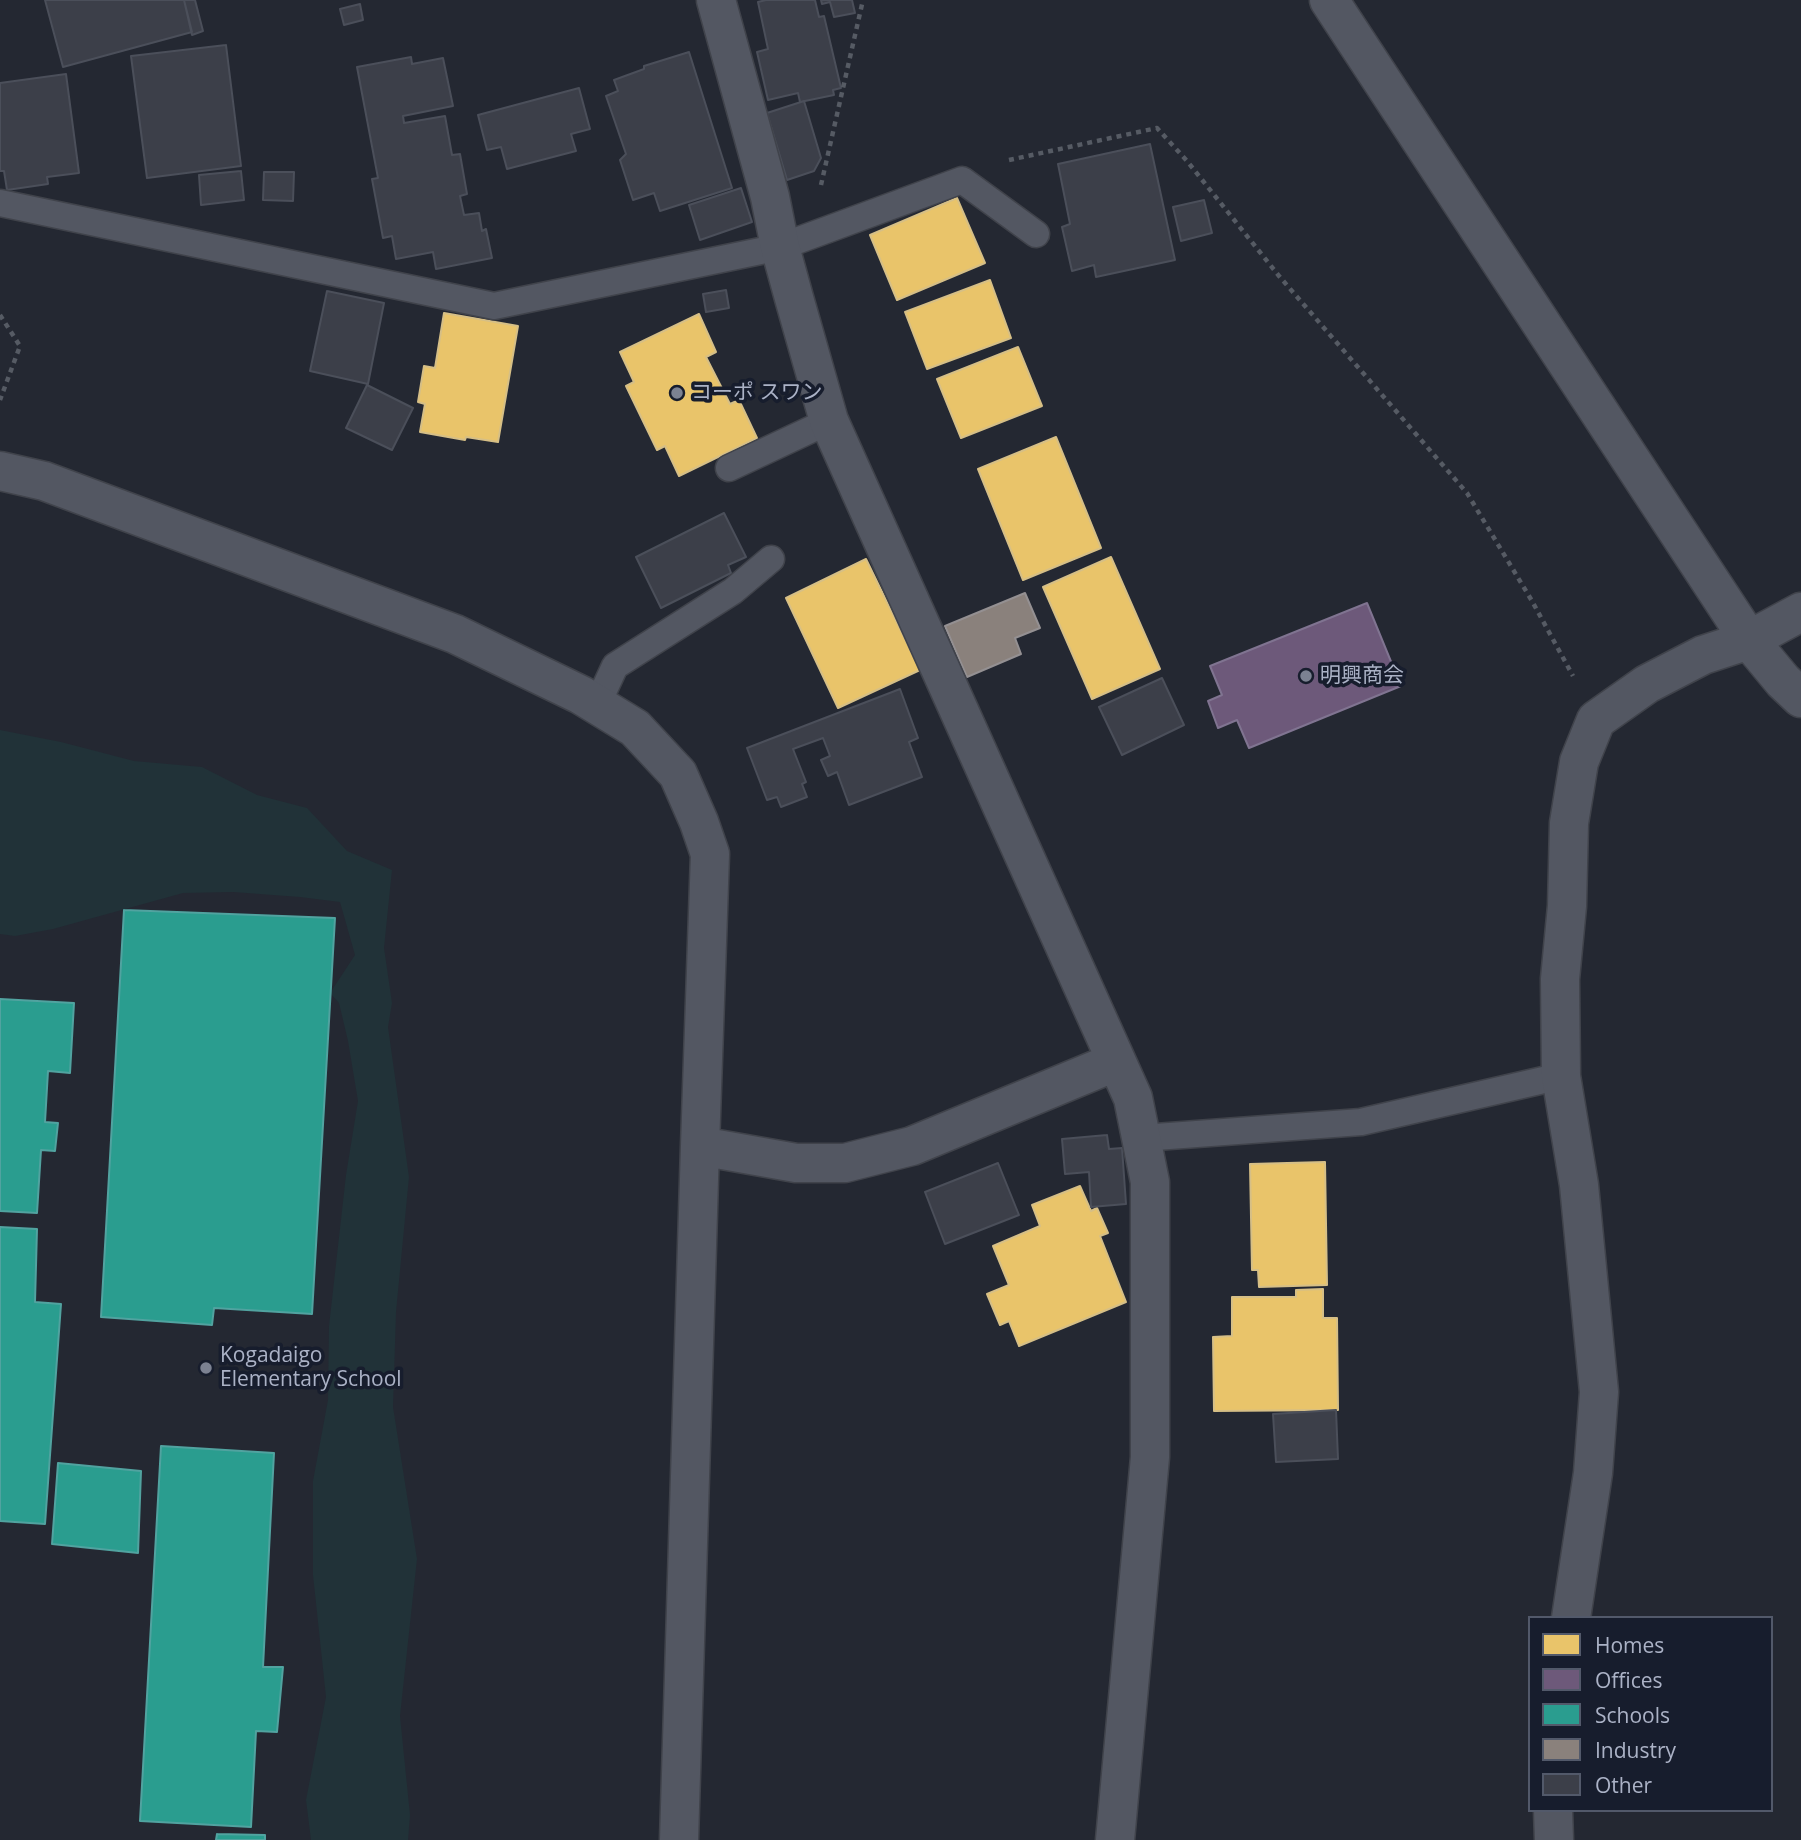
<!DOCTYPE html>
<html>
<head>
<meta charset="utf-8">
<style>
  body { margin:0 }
  #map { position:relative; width:1801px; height:1840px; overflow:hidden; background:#242832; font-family:"Open Sans",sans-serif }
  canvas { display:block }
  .legend { position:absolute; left:1528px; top:1616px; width:245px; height:196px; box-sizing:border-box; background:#171d2d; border:2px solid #52596a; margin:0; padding:9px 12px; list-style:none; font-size:21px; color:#abb2c6 }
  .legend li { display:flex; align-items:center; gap:14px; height:35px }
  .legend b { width:35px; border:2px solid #52596a }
</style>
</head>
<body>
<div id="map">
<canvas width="1801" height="1840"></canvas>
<ul class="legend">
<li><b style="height:19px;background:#e9c46a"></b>Homes</li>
<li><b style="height:19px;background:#6d597a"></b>Offices</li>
<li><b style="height:19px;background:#2a9d8f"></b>Schools</li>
<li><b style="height:19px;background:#8a817c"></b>Industry</li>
<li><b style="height:19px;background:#3c3f49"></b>Other</li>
</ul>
</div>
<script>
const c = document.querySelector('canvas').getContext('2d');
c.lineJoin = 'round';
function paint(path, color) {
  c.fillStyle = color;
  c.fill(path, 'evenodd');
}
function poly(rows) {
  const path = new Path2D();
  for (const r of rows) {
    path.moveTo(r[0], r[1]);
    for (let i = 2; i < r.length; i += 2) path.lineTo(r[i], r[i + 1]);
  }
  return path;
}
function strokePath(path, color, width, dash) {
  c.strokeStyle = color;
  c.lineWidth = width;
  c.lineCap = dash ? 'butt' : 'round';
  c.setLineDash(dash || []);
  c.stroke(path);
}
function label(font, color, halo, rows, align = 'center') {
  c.font = font + ' "Open Sans","Noto Sans JP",sans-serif';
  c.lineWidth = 7;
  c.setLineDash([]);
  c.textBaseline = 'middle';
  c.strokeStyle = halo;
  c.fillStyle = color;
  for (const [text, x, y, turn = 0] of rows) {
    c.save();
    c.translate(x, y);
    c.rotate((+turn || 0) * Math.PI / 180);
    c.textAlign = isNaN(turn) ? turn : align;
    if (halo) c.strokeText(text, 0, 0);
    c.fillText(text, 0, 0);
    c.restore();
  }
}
paint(poly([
  [0,730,61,742,134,761,202,767,257,795,307,808,347,851,392,870,384,948,392,1003,388,1027,409,1177,396,1312,393,1407,417,1559,400,1716,410,1815,408,1840,311,1840,306,1800,326,1697,313,1575,313,1481,328,1400,329,1326,346,1175,358,1101,348,1041,339,1003,330,993,355,955,340,902,300,897,233,892,183,893,53,929,15,936,0,934]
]), '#213238');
const homes = poly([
  [957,198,985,263,897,300,870,235,957,198],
  [990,280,1011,338,927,369,905,312,990,280],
  [444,313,518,326,498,442,466,437,465,440,420,432,425,404,418,402,424,366,435,368,444,313],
  [699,314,716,352,706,357,730,404,739,400,757,438,679,476,665,446,657,450,626,386,634,382,620,352,699,314],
  [1018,347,1042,406,961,438,937,379,1018,347],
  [1056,437,1101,548,1023,580,978,469,1056,437],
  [1111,557,1160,669,1092,699,1043,587,1111,557],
  [866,559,920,670,838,708,786,598,866,559],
  [1325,1162,1327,1285,1259,1287,1258,1270,1252,1270,1250,1164,1325,1162],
  [1080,1186,1091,1211,1097,1208,1108,1233,1100,1236,1126,1302,1019,1346,1009,1321,1000,1325,987,1294,1009,1285,993,1246,1040,1226,1032,1205,1080,1186],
  [1323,1289,1323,1318,1337,1318,1338,1410,1214,1411,1213,1337,1232,1336,1232,1297,1296,1297,1296,1290,1323,1289]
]);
paint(homes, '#e9c46a');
strokePath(homes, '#d6bf86', 2);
const offices = poly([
  [1367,603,1401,686,1249,748,1237,720,1218,728,1208,701,1222,695,1210,666,1367,603]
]);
paint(offices, '#6d597a');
strokePath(offices, '#807491', 2);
const schools = poly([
  [124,910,335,918,312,1314,214,1308,212,1325,101,1317,124,910],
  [0,999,74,1003,70,1073,48,1071,45,1122,58,1123,55,1151,41,1150,37,1213,0,1211,0,999],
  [0,1227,37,1229,35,1302,61,1304,45,1524,0,1521,0,1227],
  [161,1446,274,1453,263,1667,283,1667,277,1732,256,1731,251,1827,140,1821,161,1446],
  [58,1463,141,1471,138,1553,52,1544,58,1463],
  [217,1834,265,1835,265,1840,216,1840,217,1834]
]);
paint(schools, '#2a9d8f');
strokePath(schools, '#51a3a0', 2);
const industry = poly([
  [1025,593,1040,628,1015,638,1021,654,967,677,945,626,1025,593]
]);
paint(industry, '#8a817c');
strokePath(industry, '#949092', 2);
const building = poly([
  [45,0,184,0,192,32,63,67,45,0],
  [184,0,195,0,203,31,192,35,184,0],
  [766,0,815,0,819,17,824,16,841,88,833,90,834,95,800,102,798,93,768,100,757,52,768,49,758,2,766,0],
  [821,0,852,0,855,13,834,17,830,2,822,4,821,0],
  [360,4,363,20,344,25,340,9,360,4],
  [226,45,241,166,147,178,131,56,226,45],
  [689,52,732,188,660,211,654,193,633,200,620,160,626,154,606,96,618,91,614,80,644,69,644,66,689,52],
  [411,57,412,64,443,58,453,106,403,116,404,123,445,116,452,155,460,154,467,194,460,196,464,215,479,213,482,231,486,229,492,258,436,269,433,252,396,259,392,236,383,238,372,179,378,178,357,67,411,57],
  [66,74,79,173,47,177,48,184,7,190,4,171,0,171,0,83,66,74],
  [579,88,590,129,571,134,576,151,507,169,501,147,487,150,478,115,579,88],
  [804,101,821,158,814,171,787,180,767,113,804,101],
  [1150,144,1175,260,1096,277,1094,265,1072,271,1062,227,1070,224,1058,164,1150,144],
  [241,171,244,200,201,205,199,175,241,171],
  [264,172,294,172,293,201,263,200,264,172],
  [741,188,752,222,700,240,689,205,741,188],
  [1204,200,1212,233,1181,241,1173,207,1204,200],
  [726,290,729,308,706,312,703,294,726,290],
  [327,291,384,303,368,384,310,371,327,291],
  [367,385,413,408,392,450,346,428,367,385],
  [724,513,746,557,728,565,731,573,661,608,636,557,724,513],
  [1162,678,1184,725,1122,755,1099,707,1162,678],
  [900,689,918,738,909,742,922,777,849,805,837,772,828,776,821,760,830,756,823,738,793,749,806,782,802,784,807,797,781,807,777,797,767,800,747,748,900,689],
  [1107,1135,1109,1149,1122,1148,1126,1204,1091,1207,1089,1172,1065,1174,1062,1139,1107,1135],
  [998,1163,1019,1215,945,1244,925,1192,998,1163],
  [1336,1410,1338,1459,1276,1462,1273,1414,1336,1410]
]);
paint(building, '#3c3f49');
strokePath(building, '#4b4f5a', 2);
const service = poly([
  [0,203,494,306,780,247,962,180,1036,234],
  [729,468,829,421],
  [597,705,615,666,733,591,771,559],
  [1142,1138,1361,1122,1561,1076]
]);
const minor = poly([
  [716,0,770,197,780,247,794,298,829,421,1133,1098,1150,1182,1150,1457,1115,1840],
  [1329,0,1749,640,1783,681,1801,698],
  [0,471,44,481,455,634,581,695,635,728,678,774,699,822,710,854,700,1146,679,1840],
  [700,1146,796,1163,845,1163,912,1146,1115,1062],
  [1571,1618,1593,1473,1599,1392,1579,1185,1561,1076,1560,979,1567,906,1569,823,1579,762,1596,720,1647,684,1703,655,1749,640,1801,612],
  [1553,1810,1554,1840]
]);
strokePath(service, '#40434b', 29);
strokePath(minor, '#40434b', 41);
strokePath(poly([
  [1009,160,1157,128,1187,161,1279,276,1467,493,1532,601,1573,676],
  [821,185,863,0],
  [0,315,20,346,0,400]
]), '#565b64', 4.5, [5, 5]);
strokePath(service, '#535762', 26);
strokePath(minor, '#535762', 38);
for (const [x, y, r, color] of [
  [677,393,7,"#7c8292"],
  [1306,676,7,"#7c8292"],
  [206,1368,7,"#7c8292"]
]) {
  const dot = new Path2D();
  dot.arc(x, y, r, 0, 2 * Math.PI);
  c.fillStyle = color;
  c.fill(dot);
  strokePath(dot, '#171d2d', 2.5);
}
label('21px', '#abb2c6', '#171d2d', [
  ["コーポ スワン",691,393],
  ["明興商会",1320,676],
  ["Kogadaigo",220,1356],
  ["Elementary School",220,1380]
], 'left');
</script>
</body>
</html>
